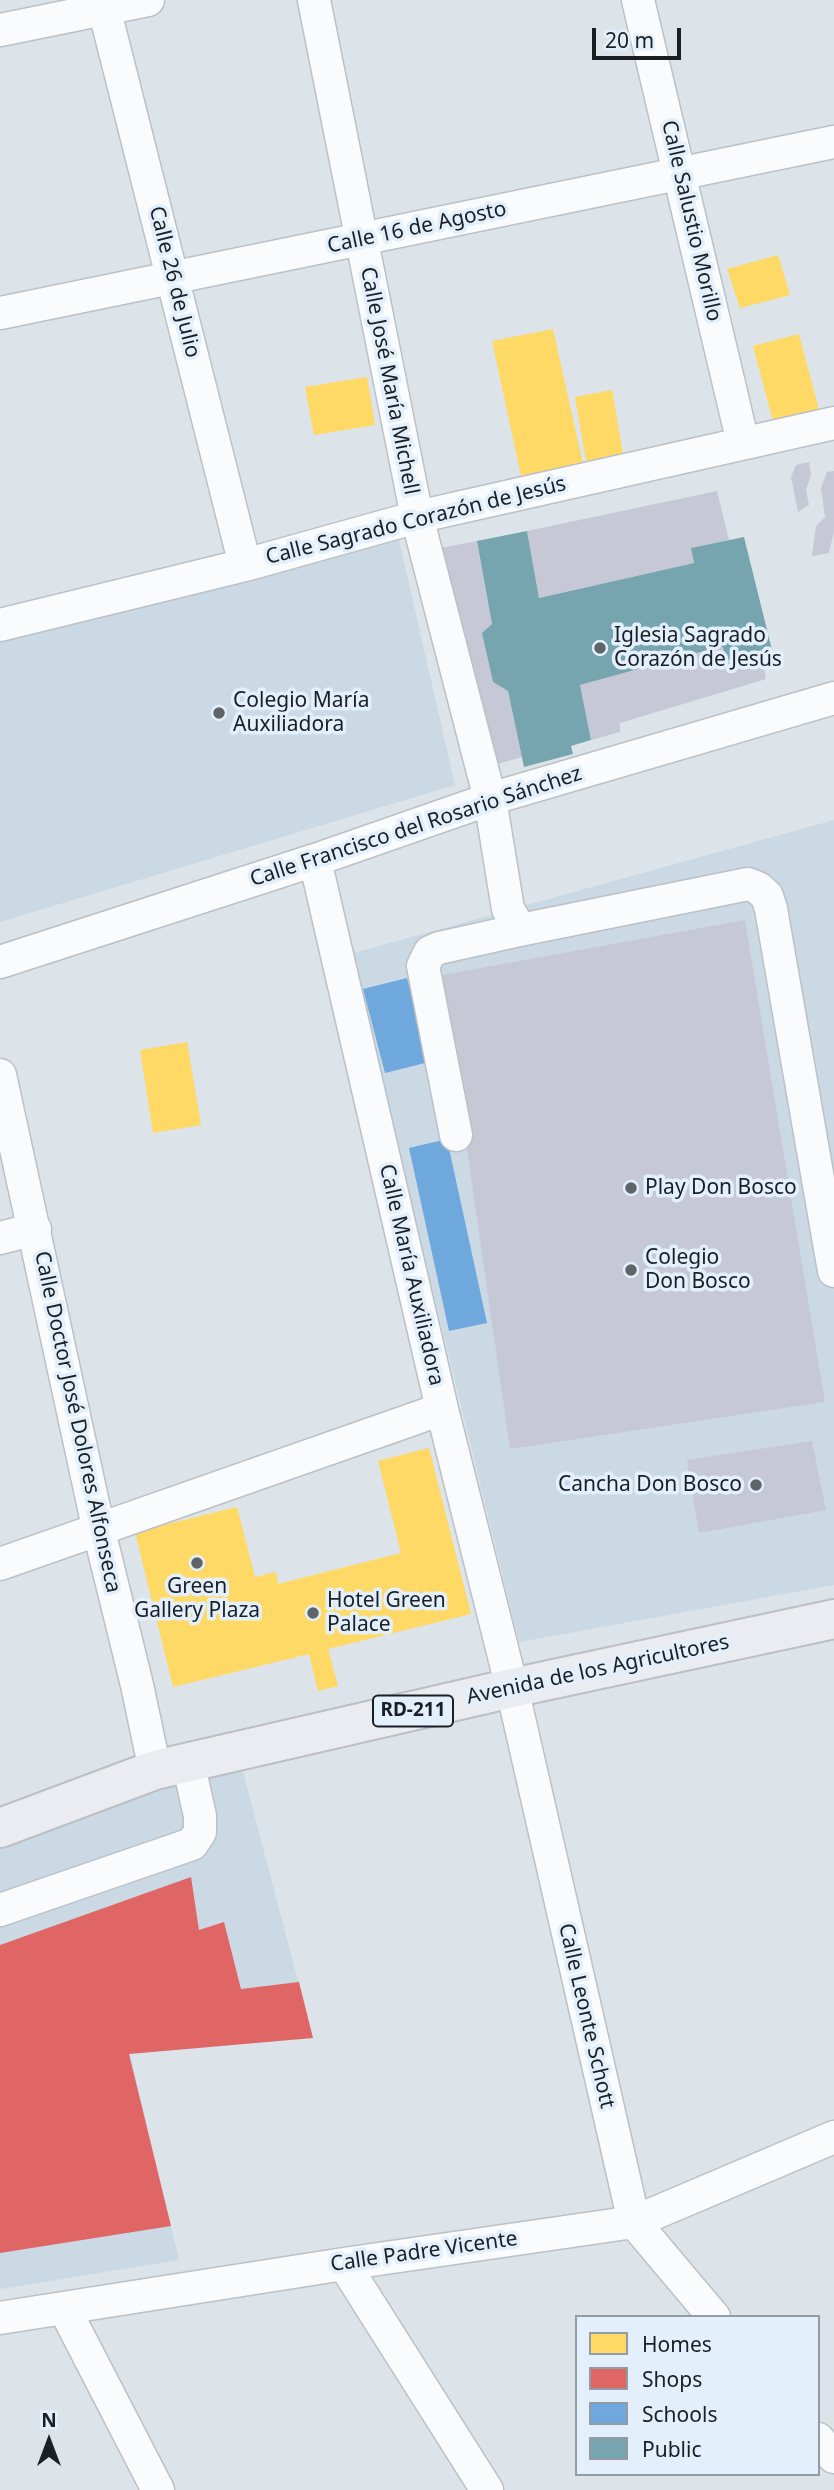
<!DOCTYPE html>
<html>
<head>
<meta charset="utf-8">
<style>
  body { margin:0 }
  #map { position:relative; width:834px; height:2490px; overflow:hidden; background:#dce3e9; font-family:"Noto Sans",sans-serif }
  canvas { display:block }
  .legend { position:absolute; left:575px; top:2315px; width:245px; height:161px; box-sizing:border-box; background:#e3f0fc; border:2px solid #939ca5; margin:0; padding:9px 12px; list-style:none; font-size:21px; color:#1a1f23 }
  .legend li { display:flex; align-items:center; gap:14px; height:35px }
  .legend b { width:35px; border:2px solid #939ca5 }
  .north { position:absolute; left:14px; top:2406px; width:70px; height:70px; -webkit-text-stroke:5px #e3f0fc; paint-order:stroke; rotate:0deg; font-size:19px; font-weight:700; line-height:28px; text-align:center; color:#1a1f23 }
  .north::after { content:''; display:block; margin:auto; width:24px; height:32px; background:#1a1f23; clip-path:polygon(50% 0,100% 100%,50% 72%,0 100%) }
  .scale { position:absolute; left:592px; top:28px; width:89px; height:32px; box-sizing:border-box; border:4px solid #1a1f23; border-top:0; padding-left:9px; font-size:21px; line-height:24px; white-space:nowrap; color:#1a1f23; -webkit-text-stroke:5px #e3f0fc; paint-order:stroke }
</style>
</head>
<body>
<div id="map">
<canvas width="834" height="2490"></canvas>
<ul class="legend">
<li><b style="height:19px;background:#ffd966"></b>Homes</li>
<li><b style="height:19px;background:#e06666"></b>Shops</li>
<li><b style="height:19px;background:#6fa8dc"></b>Schools</li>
<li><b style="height:19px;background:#76a5af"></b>Public</li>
</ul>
<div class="north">N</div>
<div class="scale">20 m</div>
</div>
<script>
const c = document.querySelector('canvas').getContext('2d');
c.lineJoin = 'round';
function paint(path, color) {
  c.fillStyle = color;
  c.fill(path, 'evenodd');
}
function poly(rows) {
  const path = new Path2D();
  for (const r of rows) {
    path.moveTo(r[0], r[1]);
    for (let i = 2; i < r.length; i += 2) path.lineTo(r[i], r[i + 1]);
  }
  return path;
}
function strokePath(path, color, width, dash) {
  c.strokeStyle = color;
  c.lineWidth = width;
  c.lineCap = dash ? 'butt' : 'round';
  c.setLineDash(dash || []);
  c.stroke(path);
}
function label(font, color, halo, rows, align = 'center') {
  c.font = font + ' "Noto Sans",sans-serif';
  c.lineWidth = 7;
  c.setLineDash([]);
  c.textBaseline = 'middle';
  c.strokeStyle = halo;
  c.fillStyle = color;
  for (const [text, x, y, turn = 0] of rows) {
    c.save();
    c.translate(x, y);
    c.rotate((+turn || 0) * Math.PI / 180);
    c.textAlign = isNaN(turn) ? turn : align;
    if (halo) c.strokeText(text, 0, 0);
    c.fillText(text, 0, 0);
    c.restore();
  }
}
paint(poly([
  [398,536,455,785,0,922,0,641],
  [834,820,834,1585,519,1642,350,954],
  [242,1768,313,2038,130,2054,179,2260,0,2289,0,1844,168,1783]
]), '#cbd9e5');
paint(poly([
  [809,462,811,475,806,490,809,505,798,512,791,477,796,465],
  [834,471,834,531,829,553,812,556,816,526,825,517,821,488,827,472],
  [717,491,729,540,692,548,694,563,539,598,527,531],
  [477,541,492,624,483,634,493,682,508,691,522,757,490,766,440,548],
  [722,646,728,660,761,652,766,679,620,723,620,732,591,740,580,685],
  [745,920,825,1402,510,1449,442,975],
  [812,1441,826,1510,699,1533,687,1460]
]), '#c7c8d6');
paint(poly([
  [778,255,790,295,740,308,727,269],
  [553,329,583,464,521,476,492,341],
  [799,334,819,410,773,422,753,346],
  [367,377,375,425,314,435,305,387],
  [612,390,624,460,587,466,575,397],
  [187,1042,201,1125,153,1133,140,1050],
  [429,1448,471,1614,328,1649,338,1686,318,1691,309,1654,173,1687,135,1532,237,1507,255,1577,276,1572,278,1584,401,1553,378,1461]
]), '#ffd966');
paint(poly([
  [191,1877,199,1930,224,1922,241,1989,299,1982,313,2038,129,2054,171,2226,0,2253,0,1945]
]), '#e06666');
paint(poly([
  [407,978,429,1062,385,1073,363,989],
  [447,1139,487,1323,449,1331,409,1148]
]), '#6fa8dc');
paint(poly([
  [527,531,539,598,694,563,691,548,744,537,772,650,728,660,722,646,580,685,591,740,571,746,573,754,524,767,508,691,493,682,482,633,492,624,477,541]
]), '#76a5af');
const minor = poly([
  [102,0,245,565],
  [314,0,417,517,490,799,508,909,520,930],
  [638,0,743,443],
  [0,30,148,0],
  [0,313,834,142],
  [0,625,245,565,417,517,834,423],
  [315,860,442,1409,512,1688,634,2222,714,2317],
  [0,962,315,860,490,799,834,698],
  [0,1075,99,1531,137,1685,155,1770],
  [456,1135,423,966,430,952,439,948,520,930,748,884,758,888,767,896,771,909,834,1271],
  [0,1238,35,1229],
  [0,1564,442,1409],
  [0,1910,192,1844,200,1832,200,1816,188,1762],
  [344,2264,487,2490],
  [64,2308,158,2490],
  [0,2318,344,2264,634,2222,834,2137],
  [818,2439,834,2457]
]);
const major = poly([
  [0,1828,155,1770,512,1688,834,1619]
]);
strokePath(minor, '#bbc1c6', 35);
strokePath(major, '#bcbfc3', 42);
strokePath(minor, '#fafbfc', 32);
strokePath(major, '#eaecf2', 38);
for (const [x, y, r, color] of [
  [600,648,7,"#5e6468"],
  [219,713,7,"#5e6468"],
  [631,1188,7,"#5e6468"],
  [631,1270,7,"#5e6468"],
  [756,1485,7,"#5e6468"],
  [197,1563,7,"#5e6468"],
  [313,1613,7,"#5e6468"]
]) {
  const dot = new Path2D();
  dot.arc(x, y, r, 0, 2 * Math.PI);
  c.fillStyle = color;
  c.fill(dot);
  strokePath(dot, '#e3f0fc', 2.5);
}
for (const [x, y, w] of [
  [413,1711,80]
]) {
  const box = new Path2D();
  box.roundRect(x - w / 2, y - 15.5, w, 31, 5);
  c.fillStyle = '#e3f0fc';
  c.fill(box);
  strokePath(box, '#1a1f23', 2);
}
label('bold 19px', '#1a1f23', null, [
  ["RD-211",413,1711]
]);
label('21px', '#1a1f23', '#e3f0fc', [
  ["Calle Salustio Morillo",691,221,77],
  ["Calle 16 de Agosto",417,228,-12],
  ["Calle 26 de Julio",174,282,76],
  ["Calle José María Michell",389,381,79],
  ["Calle Sagrado Corazón de Jesús",416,521,-14],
  ["Calle Francisco del Rosario Sánchez",416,827,-18],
  ["Calle María Auxiliadora",411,1275,77],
  ["Calle Doctor José Dolores Alfonseca",77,1422,78],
  ["Avenida de los Agricultores",598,1670,-12],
  ["Calle Leonte Schott",586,2016,77],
  ["Calle Padre Vicente",424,2252,-8]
]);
label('21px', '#1a1f23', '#e3f0fc', [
  ["Iglesia Sagrado",614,636],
  ["Corazón de Jesús",614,660],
  ["Colegio María",233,701],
  ["Auxiliadora",233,725],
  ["Play Don Bosco",645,1188],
  ["Colegio",645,1258],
  ["Don Bosco",645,1282],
  ["Cancha Don Bosco",742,1485,"right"],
  ["Green",197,1587,"center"],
  ["Gallery Plaza",197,1611,"center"],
  ["Hotel Green",327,1601],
  ["Palace",327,1625]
], 'left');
</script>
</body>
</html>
